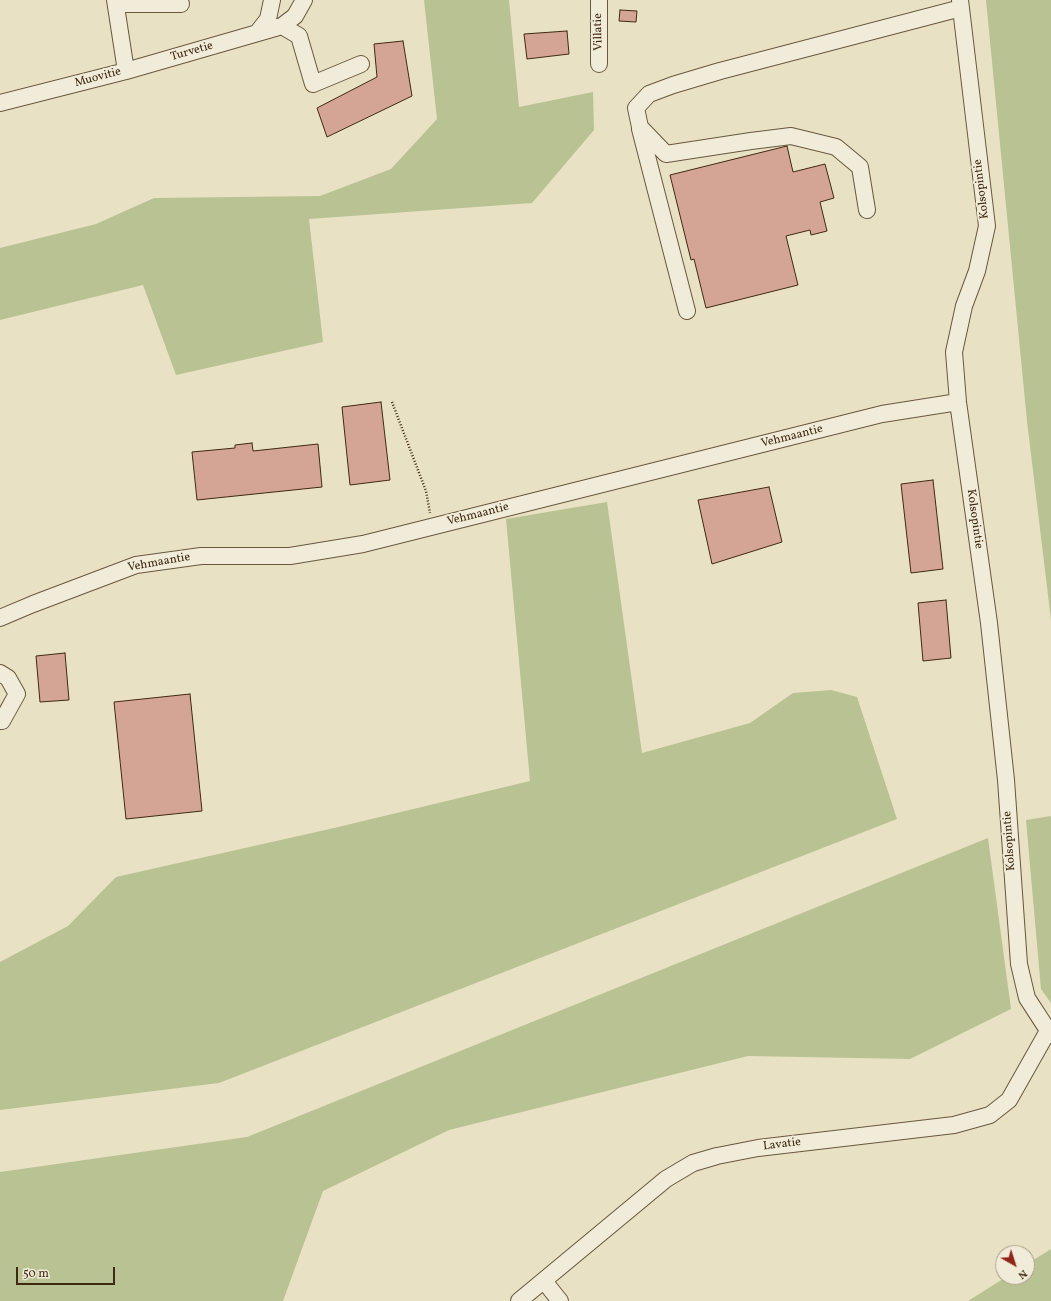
<!DOCTYPE html>
<html>
<head>
<meta charset="utf-8">
<style>
  body { margin:0 }
  #map { position:relative; width:1051px; height:1301px; overflow:hidden; background:#e9e1c4; font-family:Vollkorn,serif }
  canvas { display:block }
  .north { position:absolute; left:995px; top:1245px; width:40px; height:40px; box-sizing:border-box; background:#f1ecd9; border:1px solid #a99e89; border-radius:50%; rotate:141deg; font-size:11px; font-weight:700; line-height:16px; text-align:center; color:#3e2911 }
  .north::after { content:''; display:block; margin:auto; width:14px; height:18px; background:#8f2418; clip-path:polygon(50% 0,100% 100%,50% 72%,0 100%) }
  .scale { position:absolute; left:16px; top:1267px; width:99px; height:18px; box-sizing:border-box; border:2px solid #3e2911; border-top:0; padding-left:5px; font-size:12px; line-height:14px; white-space:nowrap; color:#3e2911; -webkit-text-stroke:3px #f1ecd9; paint-order:stroke }
</style>
</head>
<body>
<div id="map">
<canvas width="1051" height="1301"></canvas>
<div class="north">N</div>
<div class="scale">50 m</div>
</div>
<script>
const c = document.querySelector('canvas').getContext('2d');
c.lineJoin = 'round';
function paint(path, color) {
  c.fillStyle = color;
  c.fill(path, 'evenodd');
}
function poly(rows) {
  const path = new Path2D();
  for (const r of rows) {
    path.moveTo(r[0], r[1]);
    for (let i = 2; i < r.length; i += 2) path.lineTo(r[i], r[i + 1]);
  }
  return path;
}
function strokePath(path, color, width, dash) {
  c.strokeStyle = color;
  c.lineWidth = width;
  c.lineCap = dash ? 'butt' : 'round';
  c.setLineDash(dash || []);
  c.stroke(path);
}
function label(font, color, halo, rows, align = 'center') {
  c.font = font + ' Vollkorn,serif';
  c.lineWidth = 4;
  c.setLineDash([]);
  c.textBaseline = 'middle';
  c.strokeStyle = halo;
  c.fillStyle = color;
  for (const [text, x, y, turn = 0] of rows) {
    c.save();
    c.translate(x, y);
    c.rotate((+turn || 0) * Math.PI / 180);
    c.textAlign = isNaN(turn) ? turn : align;
    if (halo) c.strokeText(text, 0, 0);
    c.fillText(text, 0, 0);
    c.restore();
  }
}
paint(poly([
  [424,0,509,0,519,107,593,92,594,130,532,203,309,219,323,342,176,375,143,285,0,320,0,248,96,224,154,198,320,196,391,169,437,119],
  [986,0,1051,0,1051,620,1027,421],
  [607,502,642,753,750,723,793,693,831,690,857,697,897,819,219,1083,0,1110,0,962,68,926,116,877,334,828,530,781,506,519],
  [1051,816,1051,1003,1041,989,1026,820],
  [988,838,1011,1009,910,1059,748,1056,449,1130,323,1191,283,1301,0,1301,0,1172,247,1137],
  [1051,1249,1051,1301,968,1301,1006,1277,1027,1277,1027,1264]
]), '#b9c292');
const building = poly([
  [620,10,637,11,636,22,619,21,620,10],
  [567,31,569,54,527,59,524,34,567,31],
  [403,41,412,96,327,137,317,108,377,77,374,44,403,41],
  [787,146,793,172,825,164,834,198,820,202,827,231,811,235,810,230,786,236,798,285,706,308,694,259,691,260,670,175,787,146],
  [381,402,390,480,350,485,342,407,381,402],
  [252,443,253,451,318,444,322,487,197,500,192,452,235,448,235,445,252,443],
  [933,480,943,569,911,573,901,484,933,480],
  [769,487,782,542,712,564,698,500,769,487],
  [946,600,951,658,923,661,918,603,946,600],
  [65,653,69,700,40,702,36,656,65,653],
  [190,694,202,811,126,819,114,702,190,694]
]);
paint(building, '#d4a495');
strokePath(building, '#3e2911', 1);
const minor = poly([
  [115,0,126,71],
  [599,0,599,64],
  [960,0,987,226,977,271,964,306,954,352,958,402,989,623,1006,780,1019,964,1027,998,1051,1035],
  [116,4,181,4],
  [282,26,299,36,313,84,361,64],
  [257,33,268,19,272,0],
  [0,103,126,71,282,26,295,16,304,0],
  [640,129,687,311],
  [867,210,860,167,836,147,791,136,751,141,666,154,640,127,636,108,649,94,673,85,720,71,961,8],
  [0,618,33,604,136,565,201,556,290,556,363,544,882,414,958,402],
  [0,673,8,678,17,694,2,721,0,721],
  [544,1281,560,1301],
  [519,1301,666,1179,693,1163,717,1156,758,1148,954,1125,990,1115,1009,1100,1048,1031]
]);
strokePath(minor, '#69573e', 18);
strokePath(poly([
  [392,402,426,491,430,513]
]), '#3e2911', 2.5, [1, 2]);
strokePath(minor, '#f1ecd9', 16);
label('12px', '#3e2911', '#f1ecd9', [
  ["Villatie",599,32,-91],
  ["Turvetie",192,52,-16],
  ["Muovitie",98,78,-15],
  ["Kolsopintie",982,189,-97],
  ["Vehmaantie",792,437,-14],
  ["Vehmaantie",478,515,-14],
  ["Kolsopintie",974,519,82],
  ["Vehmaantie",159,563,-10],
  ["Kolsopintie",1010,841,-94],
  ["Lavatie",782,1145,-7]
]);
</script>
</body>
</html>
